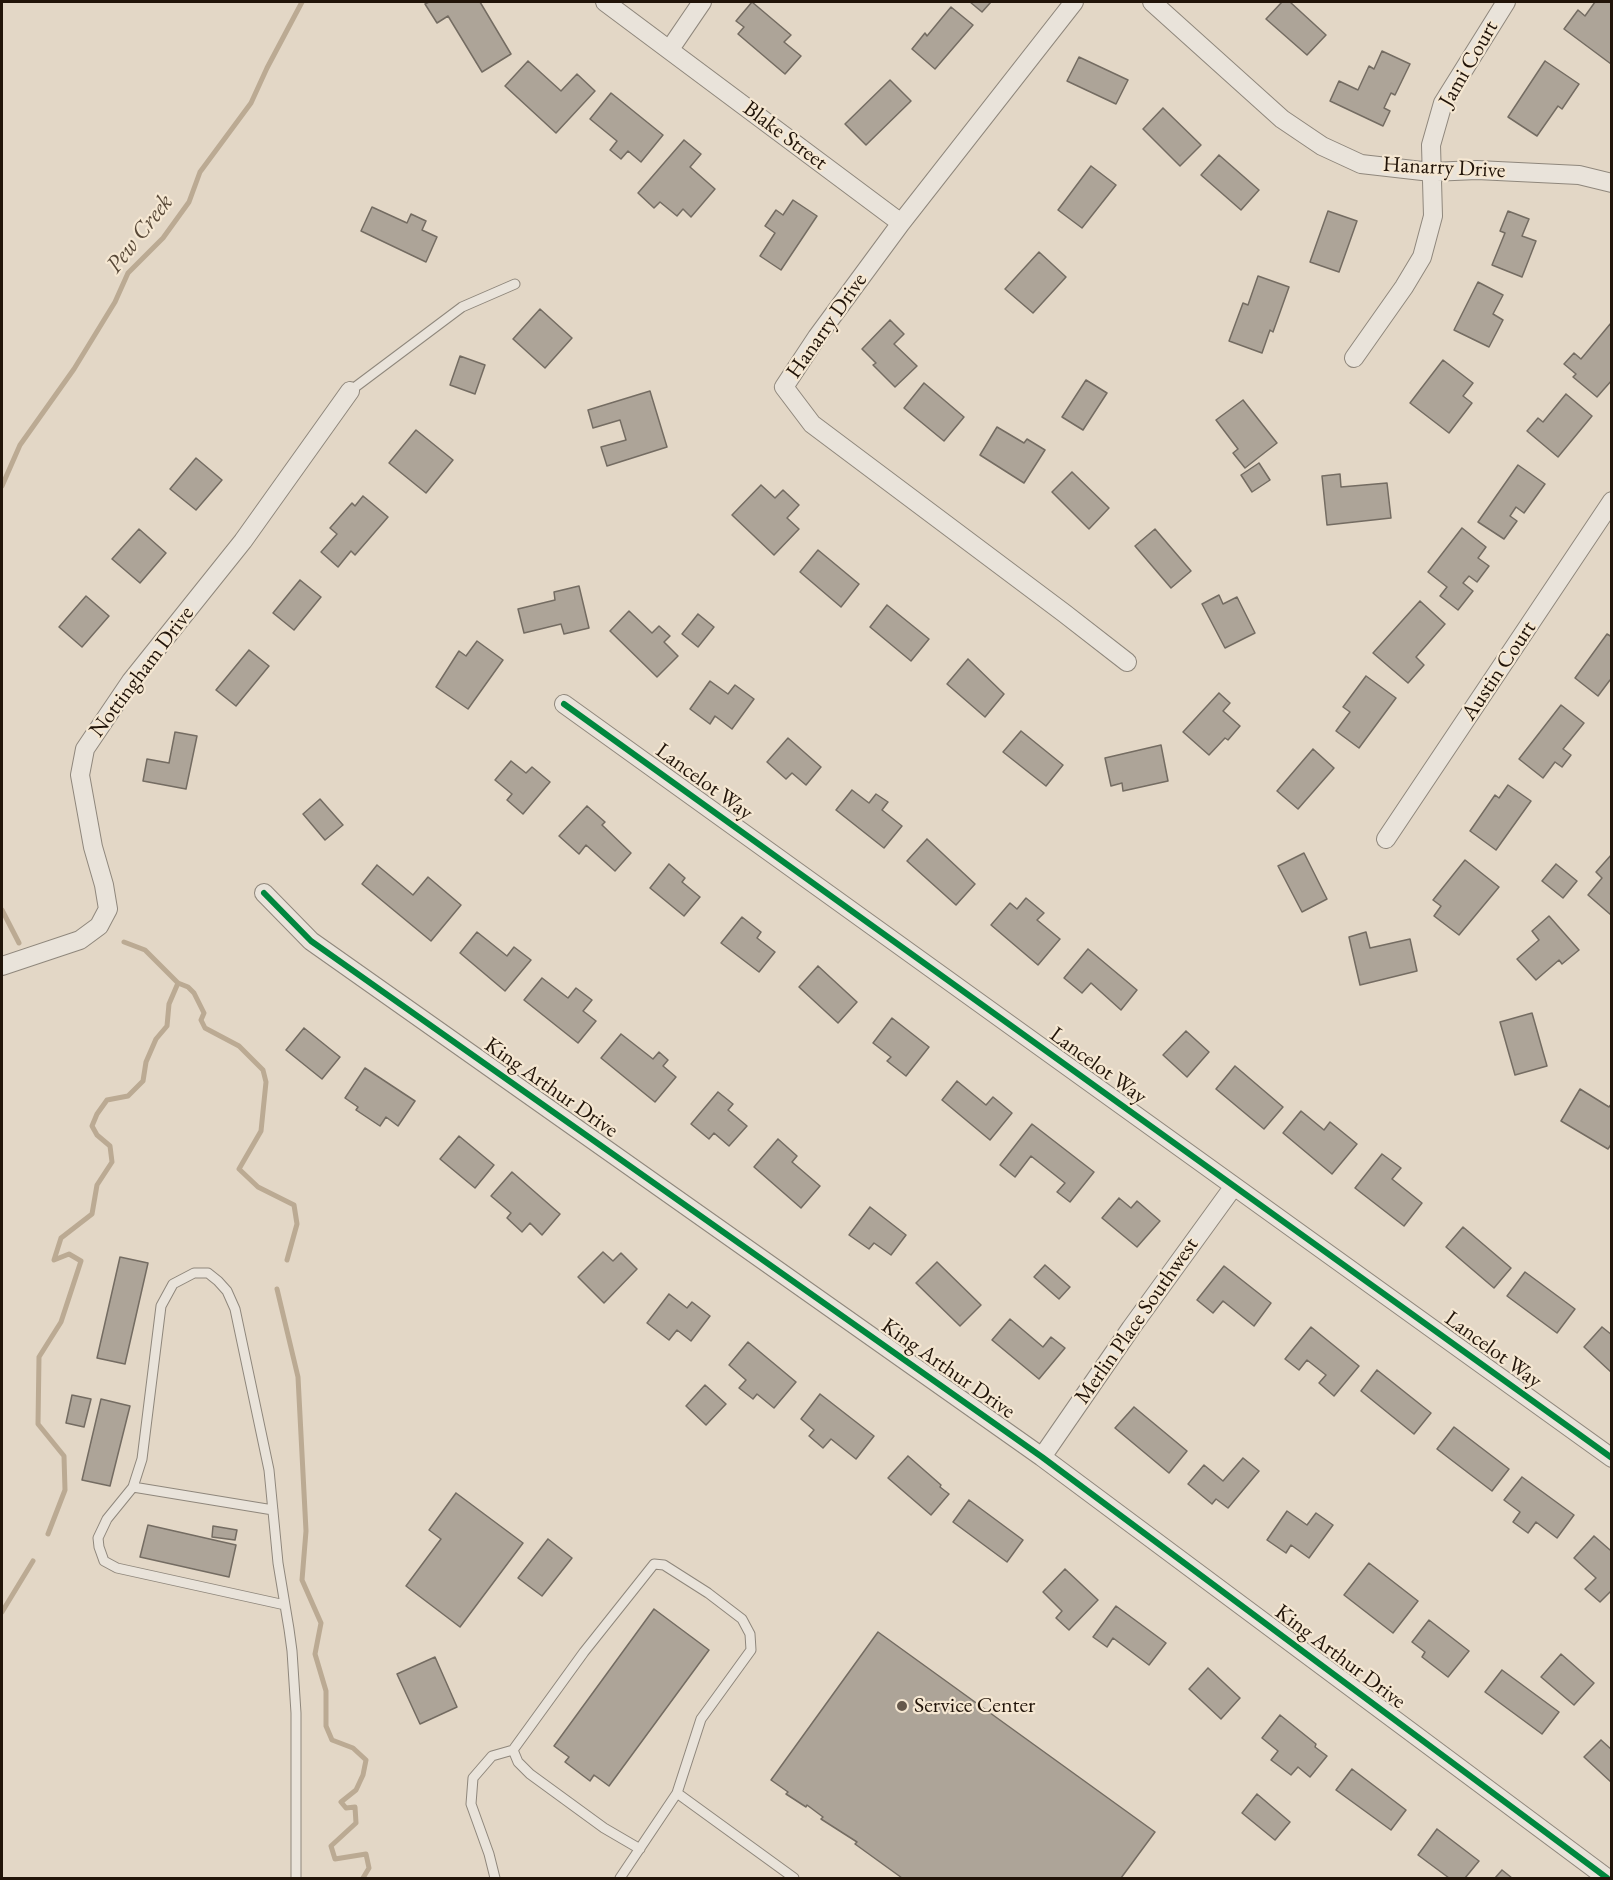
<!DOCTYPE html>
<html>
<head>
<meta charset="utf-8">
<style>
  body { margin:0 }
  #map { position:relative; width:1613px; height:1880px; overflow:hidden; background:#e3d7c6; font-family:"EB Garamond",serif }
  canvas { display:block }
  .frame { position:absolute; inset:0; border:3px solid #211409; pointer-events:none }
</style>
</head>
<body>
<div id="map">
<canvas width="1613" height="1880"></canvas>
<div class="frame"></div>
</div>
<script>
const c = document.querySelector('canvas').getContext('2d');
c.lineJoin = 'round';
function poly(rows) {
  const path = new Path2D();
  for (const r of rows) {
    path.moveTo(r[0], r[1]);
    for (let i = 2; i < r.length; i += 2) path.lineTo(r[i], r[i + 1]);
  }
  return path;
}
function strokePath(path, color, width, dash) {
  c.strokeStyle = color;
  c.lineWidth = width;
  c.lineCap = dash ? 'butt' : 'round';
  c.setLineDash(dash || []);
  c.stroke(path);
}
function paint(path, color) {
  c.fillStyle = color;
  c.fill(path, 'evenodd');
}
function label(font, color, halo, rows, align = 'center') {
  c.font = font + ' "EB Garamond",serif';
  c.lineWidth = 4.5;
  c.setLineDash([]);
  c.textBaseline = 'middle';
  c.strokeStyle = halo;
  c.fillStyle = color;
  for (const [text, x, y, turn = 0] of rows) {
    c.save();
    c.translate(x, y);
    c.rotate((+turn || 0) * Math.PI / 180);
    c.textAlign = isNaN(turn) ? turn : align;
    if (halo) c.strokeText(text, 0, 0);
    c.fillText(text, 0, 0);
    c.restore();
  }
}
strokePath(poly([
  [2,486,20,445,74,369,115,302,128,273,163,238,189,202,200,172,251,103,267,68,302,2],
  [2,910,19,943],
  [124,942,145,950,178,983,188,987,194,993,204,1013,201,1020,205,1028,239,1046,263,1070,266,1082,261,1131,239,1169,258,1187,294,1205,297,1224,287,1260],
  [277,1289,298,1377,306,1531,302,1580,321,1623,315,1654,326,1691,326,1726,332,1740,353,1748,366,1760,363,1775,356,1790,341,1802,346,1808,355,1807,356,1823,331,1846,335,1859,366,1854,369,1868,363,1878],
  [48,1534,65,1490,64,1456,38,1424,39,1357,61,1322,81,1261,69,1254,54,1260,61,1238,92,1214,97,1185,112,1162,110,1146,97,1135,92,1126,97,1114,107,1100,128,1096,143,1081,146,1062,156,1039,167,1026,169,1004,178,983],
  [2,1612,33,1561]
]), '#bbaa93', 5);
const building = poly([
  [429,2,480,2,511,54,482,72,448,16,437,23,425,4,429,2],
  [752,2,791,35,784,42,801,56,785,74,738,34,744,27,736,21,752,2],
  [970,2,991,2,982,12,970,2],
  [1282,2,1290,2,1326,35,1307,55,1266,19,1282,2],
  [1595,2,1612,2,1611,64,1564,29,1578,10,1585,16,1595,2],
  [951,7,973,25,935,69,912,49,925,33,927,36,951,7],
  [1382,51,1410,64,1395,95,1391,93,1384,108,1390,111,1383,126,1330,101,1339,81,1358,90,1369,66,1374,69,1382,51],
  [1079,57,1128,80,1116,104,1067,81,1079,57],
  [528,61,561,91,577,74,595,91,556,133,505,86,528,61],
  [1545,61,1579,84,1562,109,1558,106,1537,136,1508,117,1545,61],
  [890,80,911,101,866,145,845,124,890,80],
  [611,93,663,135,641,162,628,151,621,159,610,150,617,141,590,119,611,93],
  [1163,108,1201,145,1180,166,1143,129,1163,108],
  [684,140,701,154,690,167,715,189,691,217,683,209,677,216,660,202,654,208,638,193,684,140],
  [1219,155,1259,190,1241,210,1201,175,1219,155],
  [1091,166,1116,185,1082,228,1058,210,1091,166],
  [793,200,817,216,781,270,760,256,775,233,765,226,776,210,783,215,793,200],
  [372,207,407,223,411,214,426,221,422,230,437,237,426,262,361,231,372,207],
  [1328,211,1357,221,1339,272,1310,262,1328,211],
  [1508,211,1529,219,1522,236,1536,241,1522,277,1492,265,1505,233,1500,231,1508,211],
  [1039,252,1066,277,1033,313,1005,289,1039,252],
  [1258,276,1289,287,1273,332,1270,330,1262,353,1229,341,1243,303,1248,305,1258,276],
  [1478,282,1503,295,1493,314,1503,320,1489,347,1454,330,1478,282],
  [540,309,572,338,545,368,513,339,540,309],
  [890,320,904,334,894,344,917,366,895,387,873,365,876,363,862,349,890,320],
  [1611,323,1612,380,1597,397,1573,377,1576,374,1564,364,1574,353,1581,359,1611,323],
  [460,356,485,365,475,394,450,385,460,356],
  [1443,360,1473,383,1463,396,1472,403,1449,433,1410,403,1443,360],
  [1086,380,1107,393,1083,430,1062,417,1086,380],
  [924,383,964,417,944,441,904,408,924,383],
  [650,391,667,447,607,466,601,447,626,440,620,420,593,428,588,410,650,391],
  [1566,394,1592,416,1558,457,1527,431,1538,418,1543,422,1566,394],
  [1243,400,1277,443,1245,468,1233,453,1238,449,1216,420,1243,400],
  [997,427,1024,443,1027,439,1045,450,1024,483,980,455,997,427],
  [416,430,453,460,426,493,389,463,416,430],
  [196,458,222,480,196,510,170,489,196,458],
  [1259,463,1270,480,1252,492,1241,475,1259,463],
  [1518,465,1545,484,1524,513,1516,507,1510,516,1517,521,1504,539,1478,522,1518,465],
  [1072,472,1109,508,1089,529,1052,492,1072,472],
  [1340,474,1341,487,1387,483,1391,518,1327,525,1322,476,1340,474],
  [761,485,775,498,783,490,799,505,787,518,799,529,774,555,732,515,761,485],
  [363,496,388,517,355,555,351,551,338,567,321,552,337,534,330,528,352,503,355,506,363,496],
  [1462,528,1486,547,1478,558,1489,566,1477,582,1469,576,1463,583,1473,591,1458,610,1440,596,1447,587,1428,572,1462,528],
  [139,529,166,553,140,583,112,559,139,529],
  [1155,529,1191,571,1171,588,1135,546,1155,529],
  [818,550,859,584,841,607,800,572,818,550],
  [300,580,321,597,294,630,273,613,300,580],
  [579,586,589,628,564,634,561,624,524,633,518,609,555,600,554,592,579,586],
  [1219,595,1223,604,1237,597,1255,633,1225,648,1202,604,1219,595],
  [86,596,109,616,82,647,59,627,86,596],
  [1420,601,1445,624,1416,657,1424,665,1408,683,1373,653,1420,601],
  [887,605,929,639,911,661,870,627,887,605],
  [629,611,652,633,659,626,670,636,664,642,678,656,657,677,610,631,629,611],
  [698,614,714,627,698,647,682,634,698,614],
  [1607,634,1612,637,1612,681,1610,680,1598,696,1575,678,1607,634],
  [477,641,503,660,468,709,436,687,459,651,466,656,477,641],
  [249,650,269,666,236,706,216,690,249,650],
  [968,659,1004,694,985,717,947,684,968,659],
  [1366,676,1396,698,1359,748,1336,731,1350,712,1343,707,1366,676],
  [710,681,728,694,735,685,754,699,732,729,715,716,710,724,690,709,710,681],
  [1219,693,1230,703,1223,711,1240,726,1228,740,1225,738,1209,755,1183,732,1219,693],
  [1561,705,1584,723,1563,749,1571,755,1562,767,1555,762,1543,778,1519,759,1561,705],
  [1021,731,1063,765,1046,786,1003,752,1021,731],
  [175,732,197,736,186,789,143,781,147,759,169,763,175,732],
  [788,738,821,767,806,785,792,773,786,779,767,762,788,738],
  [1161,745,1168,781,1123,791,1122,783,1111,786,1105,758,1161,745],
  [1313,749,1334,768,1298,809,1277,791,1313,749],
  [511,761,526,773,532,767,550,782,523,814,507,800,512,794,495,780,511,761],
  [1508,785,1531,801,1496,850,1470,831,1495,795,1499,798,1508,785],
  [852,790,869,803,876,794,888,802,882,810,902,826,884,848,836,810,852,790],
  [320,799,343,825,325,840,303,814,320,799],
  [587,806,605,822,602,825,631,853,615,871,586,845,579,854,559,836,587,806],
  [927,839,975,884,956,905,907,861,927,839],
  [1304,853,1327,899,1302,912,1278,866,1304,853],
  [1612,854,1612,914,1611,915,1588,895,1602,878,1596,872,1612,854],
  [1465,860,1499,887,1459,935,1434,916,1441,906,1433,900,1465,860],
  [669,864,685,878,682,882,700,897,684,916,650,888,669,864],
  [1556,864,1577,881,1563,898,1542,881,1556,864],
  [377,865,413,895,428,877,461,905,431,941,362,884,377,865],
  [1026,898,1044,913,1037,920,1060,939,1038,965,991,925,1010,903,1017,909,1026,898],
  [1549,916,1579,950,1562,964,1559,960,1536,980,1517,959,1539,940,1532,931,1549,916],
  [742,917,761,932,757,938,775,952,759,972,721,943,742,917],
  [477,932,507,956,514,947,531,960,505,991,460,953,477,932],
  [1366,932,1370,948,1410,939,1417,971,1360,985,1349,937,1366,932],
  [1088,949,1137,990,1121,1010,1091,983,1082,993,1064,978,1088,949],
  [818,966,857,1002,838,1023,799,987,818,966],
  [542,978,568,998,576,988,592,1000,583,1011,596,1021,578,1043,524,1000,542,978],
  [1532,1013,1547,1066,1515,1075,1500,1022,1532,1013],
  [892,1018,929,1047,906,1076,887,1061,891,1057,873,1043,892,1018],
  [304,1028,340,1057,322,1079,286,1050,304,1028],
  [1186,1031,1209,1052,1187,1077,1163,1055,1186,1031],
  [621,1034,653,1059,659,1052,668,1060,663,1066,676,1077,655,1102,601,1058,621,1034],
  [1235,1066,1283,1107,1264,1129,1216,1089,1235,1066],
  [365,1068,415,1101,398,1126,386,1117,380,1126,356,1110,358,1107,345,1098,365,1068],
  [957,1081,986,1105,993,1097,1012,1113,990,1140,942,1100,957,1081],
  [1580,1089,1609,1107,1612,1103,1612,1143,1608,1149,1561,1121,1580,1089],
  [718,1092,733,1104,728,1110,747,1126,729,1146,714,1133,709,1139,691,1124,718,1092],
  [1301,1111,1324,1130,1330,1122,1357,1144,1332,1174,1283,1133,1301,1111],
  [1032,1124,1094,1172,1070,1202,1057,1192,1065,1183,1031,1156,1015,1177,1000,1165,1032,1124],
  [459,1136,494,1165,475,1188,440,1159,459,1136],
  [778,1139,797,1156,792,1162,820,1186,801,1208,754,1167,778,1139],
  [1382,1154,1401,1168,1392,1179,1422,1203,1404,1226,1355,1188,1382,1154],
  [512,1172,560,1214,542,1235,530,1223,522,1232,507,1218,511,1213,491,1196,512,1172],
  [1119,1198,1131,1208,1137,1201,1160,1221,1137,1247,1102,1218,1119,1198],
  [870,1207,906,1235,891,1255,874,1243,869,1249,849,1235,870,1207],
  [1463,1227,1511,1268,1494,1288,1446,1247,1463,1227],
  [603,1252,613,1261,621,1253,637,1269,604,1303,578,1277,603,1252],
  [120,1257,148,1263,125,1364,97,1358,120,1257],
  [937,1262,981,1305,960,1326,916,1283,937,1262],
  [1045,1265,1070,1287,1059,1299,1034,1277,1045,1265],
  [1224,1266,1271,1303,1254,1326,1223,1301,1213,1313,1197,1300,1224,1266],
  [1525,1272,1575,1309,1557,1333,1507,1296,1525,1272],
  [669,1294,687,1308,692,1302,710,1316,691,1341,677,1330,669,1340,647,1323,669,1294],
  [1010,1319,1043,1347,1051,1337,1065,1348,1039,1379,992,1340,1010,1319],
  [1311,1327,1359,1366,1334,1396,1319,1383,1326,1375,1307,1360,1299,1370,1285,1359,1311,1327],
  [1602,1327,1612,1335,1612,1373,1584,1347,1602,1327],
  [748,1342,796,1382,774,1408,757,1394,753,1399,739,1388,746,1380,729,1365,748,1342],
  [1377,1370,1431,1413,1414,1434,1361,1391,1377,1370],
  [705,1385,726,1404,706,1425,686,1406,705,1385],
  [820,1394,874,1436,856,1459,831,1439,823,1448,809,1436,814,1430,801,1419,820,1394],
  [72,1395,91,1399,84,1427,66,1423,72,1395],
  [101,1399,130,1406,110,1486,82,1480,101,1399],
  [1134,1407,1187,1451,1169,1473,1115,1428,1134,1407],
  [1454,1427,1509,1469,1492,1491,1437,1449,1454,1427],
  [908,1456,941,1485,940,1487,949,1494,931,1515,888,1478,908,1456],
  [1243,1458,1259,1471,1228,1508,1216,1499,1212,1504,1188,1484,1204,1465,1223,1481,1243,1458],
  [1522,1477,1574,1515,1557,1538,1536,1522,1528,1533,1513,1522,1520,1512,1504,1500,1522,1477],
  [456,1493,523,1543,460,1627,406,1586,441,1539,429,1530,456,1493],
  [969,1500,1023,1540,1007,1562,953,1522,969,1500],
  [1287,1511,1307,1525,1316,1513,1333,1525,1309,1558,1291,1545,1286,1553,1267,1540,1287,1511],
  [148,1525,236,1545,229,1577,140,1557,148,1525],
  [213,1526,237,1530,235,1540,212,1537,213,1526],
  [1594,1536,1610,1550,1612,1549,1612,1590,1600,1602,1585,1589,1596,1578,1574,1558,1594,1536],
  [548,1539,572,1558,542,1596,518,1578,548,1539],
  [1369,1563,1418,1601,1393,1633,1344,1595,1369,1563],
  [1065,1569,1098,1600,1069,1630,1056,1618,1062,1611,1043,1592,1065,1569],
  [1116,1606,1166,1643,1149,1665,1113,1638,1107,1647,1093,1637,1116,1606],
  [654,1609,709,1650,609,1786,594,1775,590,1781,565,1762,569,1757,554,1746,654,1609],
  [1429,1620,1469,1651,1448,1677,1422,1657,1425,1652,1412,1642,1429,1620],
  [878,1632,1155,1832,1121,1878,902,1878,855,1844,857,1842,821,1819,823,1817,807,1805,806,1807,786,1794,788,1792,771,1780,878,1632],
  [1561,1654,1594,1683,1574,1705,1541,1677,1561,1654],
  [435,1657,457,1707,420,1724,397,1674,435,1657],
  [1208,1668,1240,1698,1221,1719,1189,1689,1208,1668],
  [1502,1670,1559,1712,1542,1734,1485,1692,1502,1670],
  [1280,1715,1316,1744,1315,1747,1327,1756,1310,1777,1298,1767,1291,1775,1271,1760,1278,1751,1262,1738,1280,1715],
  [1601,1740,1612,1750,1612,1783,1584,1757,1601,1740],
  [1352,1769,1406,1810,1391,1830,1336,1790,1352,1769],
  [1257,1794,1290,1822,1275,1840,1242,1813,1257,1794],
  [1437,1829,1479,1861,1465,1878,1449,1878,1418,1855,1437,1829],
  [1502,1870,1512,1878,1495,1878,1502,1870]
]);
paint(building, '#ada498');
strokePath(building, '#746c62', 1.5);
const lane = poly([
  [350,391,462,307,515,284],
  [133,1487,273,1510],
  [285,1605,117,1568,104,1561,99,1547,98,1538,107,1519,133,1487,142,1459,161,1306,173,1284,194,1273,208,1273,218,1281,227,1291,235,1309,269,1470,278,1563,289,1629,292,1651,296,1713,296,1878],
  [640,1849,604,1828,530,1774,518,1762,513,1750,584,1652,654,1564,664,1565,708,1593,742,1619,750,1634,751,1650,701,1719,677,1793],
  [495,1878,489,1854,471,1804,473,1778,492,1756,513,1750],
  [620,1878,677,1793,794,1878]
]);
const street = poly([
  [605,2,901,223],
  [1074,2,901,223,817,337,784,387,812,424,1064,613,1127,662],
  [1152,2,1282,119,1322,146,1361,164,1431,172,1477,170,1579,175,1612,183],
  [670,49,702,2],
  [1354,358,1404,287,1422,257,1433,216,1431,145,1443,103,1506,2],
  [564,704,1612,1458],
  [1386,839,1612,501],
  [264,893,311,941,1042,1457,1607,1878],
  [2,966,80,940,99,926,108,909,104,885,93,847,80,775,85,749,131,681,243,541,350,391],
  [1042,1457,1131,1328,1234,1186]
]);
strokePath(lane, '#8f877c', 11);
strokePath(street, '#8f877c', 20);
strokePath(lane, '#e9e3da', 9);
strokePath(street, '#e9e3da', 18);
strokePath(poly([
  [564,704,1612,1458],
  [264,893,311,941,1042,1457,1607,1878]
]), '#00873e', 6);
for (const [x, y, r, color] of [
  [902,1706,6,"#65584b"]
]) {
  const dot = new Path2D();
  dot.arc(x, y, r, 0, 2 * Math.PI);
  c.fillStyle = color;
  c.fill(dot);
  strokePath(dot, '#f5e7d2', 2);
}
label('22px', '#211409', '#f5e7d2', [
  ["Jami Court",1469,64,-60],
  ["Blake Street",785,136,37],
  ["Hanarry Drive",1444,168,3],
  ["Hanarry Drive",827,326,-55],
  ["Austin Court",1499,671,-56],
  ["Nottingham Drive",142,672,-53],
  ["Lancelot Way",704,782,36],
  ["Lancelot Way",1098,1066,36],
  ["King Arthur Drive",551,1088,35],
  ["Merlin Place Southwest",1137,1321,-55],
  ["Lancelot Way",1493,1350,36],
  ["King Arthur Drive",948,1369,35],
  ["King Arthur Drive",1340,1657,37]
]);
label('22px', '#211409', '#f5e7d2', [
  ["Service Center",914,1706]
], 'left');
label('italic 24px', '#584837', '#f5e7d2', [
  ["Pew Creek",140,234,-52]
]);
</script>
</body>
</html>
